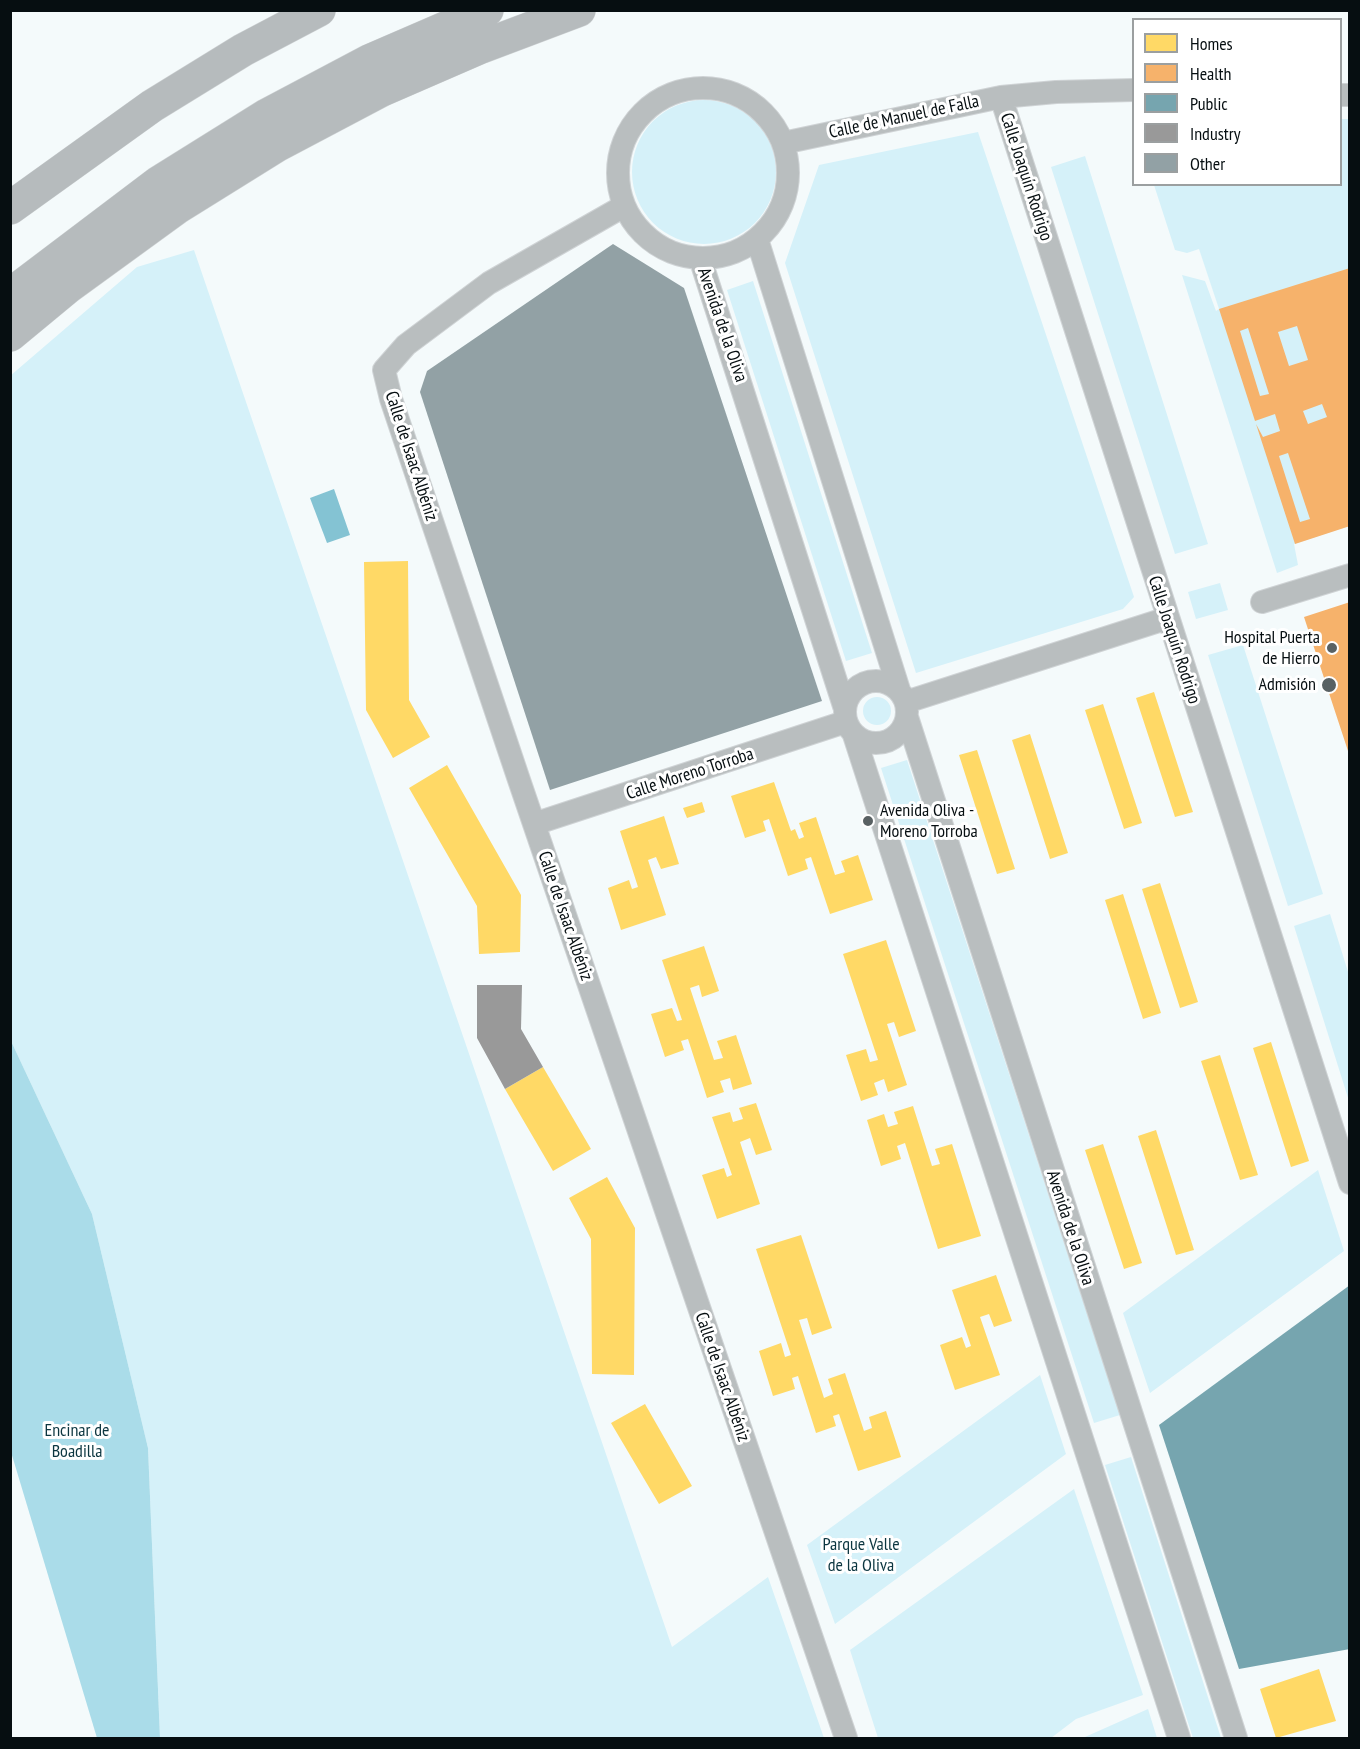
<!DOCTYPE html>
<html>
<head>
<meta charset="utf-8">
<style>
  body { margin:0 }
  #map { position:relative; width:1360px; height:1749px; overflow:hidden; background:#f4fafb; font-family:"PT Sans Narrow",sans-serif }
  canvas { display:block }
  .frame { position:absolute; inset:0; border:12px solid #060e11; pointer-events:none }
  .legend { position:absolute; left:1132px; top:18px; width:210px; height:168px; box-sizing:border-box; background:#fff; border:2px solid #9b9fa0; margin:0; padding:8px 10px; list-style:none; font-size:18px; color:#060e11 }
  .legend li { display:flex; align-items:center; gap:12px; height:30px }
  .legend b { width:30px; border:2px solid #9b9fa0 }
</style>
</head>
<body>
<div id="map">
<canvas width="1360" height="1749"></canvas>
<div class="frame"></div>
<ul class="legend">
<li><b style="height:16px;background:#ffd966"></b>Homes</li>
<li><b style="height:16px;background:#f6b26b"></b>Health</li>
<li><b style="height:16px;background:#76a5af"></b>Public</li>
<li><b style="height:16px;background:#999"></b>Industry</li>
<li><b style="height:16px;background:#92a1a5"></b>Other</li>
</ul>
</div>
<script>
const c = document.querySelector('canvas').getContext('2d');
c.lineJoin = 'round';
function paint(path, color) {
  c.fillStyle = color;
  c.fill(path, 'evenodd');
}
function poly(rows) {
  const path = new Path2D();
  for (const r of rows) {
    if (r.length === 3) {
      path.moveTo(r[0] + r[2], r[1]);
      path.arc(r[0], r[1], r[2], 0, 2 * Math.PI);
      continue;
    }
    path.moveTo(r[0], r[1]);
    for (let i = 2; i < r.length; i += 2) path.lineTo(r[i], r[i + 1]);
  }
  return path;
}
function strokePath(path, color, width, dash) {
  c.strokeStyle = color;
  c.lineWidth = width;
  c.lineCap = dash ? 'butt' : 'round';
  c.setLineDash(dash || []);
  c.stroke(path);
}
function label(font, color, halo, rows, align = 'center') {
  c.font = font + ' "PT Sans Narrow",sans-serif';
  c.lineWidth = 6;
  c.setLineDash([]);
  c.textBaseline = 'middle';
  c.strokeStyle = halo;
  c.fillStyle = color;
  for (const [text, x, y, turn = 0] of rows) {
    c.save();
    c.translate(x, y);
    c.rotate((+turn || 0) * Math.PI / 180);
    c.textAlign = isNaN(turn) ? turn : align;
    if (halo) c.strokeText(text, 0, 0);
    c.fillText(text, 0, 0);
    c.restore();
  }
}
paint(poly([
  [704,172,72],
  [1341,119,1349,119,1349,526,1294,544,1298,565,1277,573,1182,275,1205,281,1216,311,1219,309,1199,249,1187,253,1175,250,1154,185,1340,184],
  [978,132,1134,597,1123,609,916,673,785,263,819,165],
  [1085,156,1208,544,1175,554,1051,167],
  [194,250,672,1647,768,1577,824,1738,160,1738,148,1448,92,1214,11,1041,10,376,137,267],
  [753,281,872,653,846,661,727,290],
  [1220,583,1228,610,1196,619,1188,592],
  [1243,645,1323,894,1288,906,1208,655],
  [877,711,14],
  [907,760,1120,1415,1094,1423,881,768],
  [1330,914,1349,975,1349,1101,1294,926],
  [1318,1170,1344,1251,1150,1393,1123,1313],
  [1040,1375,1066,1454,835,1624,807,1545],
  [1131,1457,1221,1738,1193,1738,1105,1465],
  [1074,1489,1143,1695,1076,1719,1051,1738,878,1738,850,1650],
  [1148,1709,1157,1738,1083,1738,1085,1737]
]), '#d5f1f9');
paint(poly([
  [11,1041,92,1214,148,1448,160,1738,97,1738,11,1452]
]), '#aadce9');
paint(poly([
  [334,489,350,535,327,543,310,498]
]), '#84c3d3');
paint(poly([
  [408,561,409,700,430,737,393,758,366,710,364,562],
  [1154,692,1193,812,1175,817,1136,698],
  [1103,704,1142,823,1124,829,1085,710],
  [1030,734,1068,853,1050,859,1012,740],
  [977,750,1015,869,997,874,959,755],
  [447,765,521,895,520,952,479,954,477,906,409,788],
  [774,782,791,831,795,829,799,839,804,837,799,823,816,817,835,875,845,872,841,861,858,855,873,900,830,914,811,857,805,859,808,869,788,876,769,819,763,821,766,831,745,838,731,796],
  [702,802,705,812,687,818,683,808],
  [664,816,679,864,661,869,656,857,648,860,666,915,621,930,608,888,629,880,632,889,638,887,620,831],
  [1160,883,1198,1002,1180,1008,1142,889],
  [1123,894,1161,1013,1143,1019,1105,900],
  [886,940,916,1031,899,1037,894,1022,887,1024,907,1085,888,1092,884,1079,874,1083,878,1095,861,1101,846,1055,866,1049,870,1062,878,1060,843,954],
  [704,946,719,991,702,997,699,985,690,988,714,1060,723,1058,717,1041,736,1035,752,1084,733,1090,730,1078,720,1081,724,1092,707,1098,688,1039,681,1041,684,1050,665,1057,651,1014,672,1008,677,1021,682,1020,662,960],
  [1271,1042,1309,1161,1291,1167,1253,1048],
  [1220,1055,1258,1175,1240,1180,1201,1061],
  [543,1067,591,1149,553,1171,505,1089],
  [756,1103,772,1150,756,1155,750,1138,740,1142,760,1204,717,1219,702,1175,724,1168,727,1177,732,1175,712,1117,730,1112,733,1122,743,1119,739,1108],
  [913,1106,932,1166,940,1164,935,1149,952,1144,981,1236,938,1249,905,1143,897,1146,901,1159,881,1166,867,1120,884,1114,888,1127,898,1124,894,1112],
  [1156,1130,1194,1250,1176,1255,1138,1136],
  [1103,1144,1142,1263,1124,1269,1085,1150],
  [607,1177,635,1228,634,1375,592,1374,591,1239,569,1198],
  [801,1235,832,1328,812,1335,807,1318,799,1320,824,1398,833,1394,828,1379,845,1373,864,1431,872,1428,869,1417,886,1411,901,1457,858,1471,839,1414,833,1416,836,1426,816,1433,798,1376,792,1378,795,1389,773,1396,759,1351,781,1343,785,1357,791,1355,756,1249],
  [996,1275,1012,1321,994,1327,989,1314,980,1317,1000,1375,955,1390,940,1345,962,1337,966,1348,971,1346,952,1290],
  [645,1404,692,1486,659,1504,611,1423],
  [1319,1669,1336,1721,1276,1738,1260,1689]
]), '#ffd966');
paint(poly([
  [1350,268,1350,526,1295,544,1256,424,1263,437,1280,431,1275,414,1255,421,1219,309],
  [1297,326,1308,360,1289,366,1278,332],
  [1248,328,1269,394,1260,396,1240,331],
  [1322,404,1327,417,1308,424,1303,411],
  [1288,453,1310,519,1300,522,1279,456],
  [1350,602,1350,754,1349,754,1304,617]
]), '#f6b26b');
paint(poly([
  [1350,1285,1350,1649,1239,1669,1159,1425]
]), '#76a5af');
paint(poly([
  [477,985,522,985,521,1029,543,1067,505,1089,477,1038]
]), '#999');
paint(poly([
  [613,244,684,288,822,701,550,790,420,392,427,371]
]), '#92a1a5');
const minor = poly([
  [703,173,85],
  [1340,95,1350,95],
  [1001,97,1350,1183],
  [783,143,1001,97,1056,92,1134,90],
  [624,206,489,283,406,345,384,370,391,399,519,780,846,1738],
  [757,239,899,690],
  [700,258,844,706],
  [1262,602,1350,575],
  [876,712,31],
  [906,702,1168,618],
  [907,717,1236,1738],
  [854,735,1179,1738],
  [534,824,845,722]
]);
const highway = poly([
  [10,208,152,106,243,50,319,10],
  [10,295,158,183,267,115,369,61,487,10],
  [10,335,68,287,178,207,276,146,382,90,481,47,579,10]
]);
strokePath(minor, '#cfd3d5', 24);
strokePath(highway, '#cfd3d5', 34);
strokePath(minor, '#b9bebf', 22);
strokePath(highway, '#b6bbbd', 33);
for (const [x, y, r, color] of [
  [1332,648,6,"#596163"],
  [1329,685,8,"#596163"],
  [868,821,6,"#596163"]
]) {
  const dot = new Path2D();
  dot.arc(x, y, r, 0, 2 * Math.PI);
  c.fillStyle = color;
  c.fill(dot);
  strokePath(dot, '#fff', 2);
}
label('18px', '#060e11', '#fff', [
  ["Calle de Manuel de Falla",904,117,-12],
  ["Calle Joaquín Rodrigo",1026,177,72],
  ["Avenida de la Oliva",722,325,71],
  ["Calle de Isaac Albéniz",411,456,72],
  ["Calle Joaquín Rodrigo",1174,640,72],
  ["Calle Moreno Torroba",690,774,-18],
  ["Calle de Isaac Albéniz",565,916,71],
  ["Avenida de la Oliva",1070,1228,72],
  ["Calle de Isaac Albéniz",722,1377,71]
]);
label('18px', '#060e11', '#fff', [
  ["Hospital Puerta",1320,638],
  ["de Hierro",1320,659],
  ["Admisión",1316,685],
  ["Avenida Oliva -",880,811,"left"],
  ["Moreno Torroba",880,832,"left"]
], 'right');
label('18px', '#0c3640', '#fff', [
  ["Encinar de",77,1431],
  ["Boadilla",77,1452],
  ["Parque Valle",861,1545],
  ["de la Oliva",861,1566]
]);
</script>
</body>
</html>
